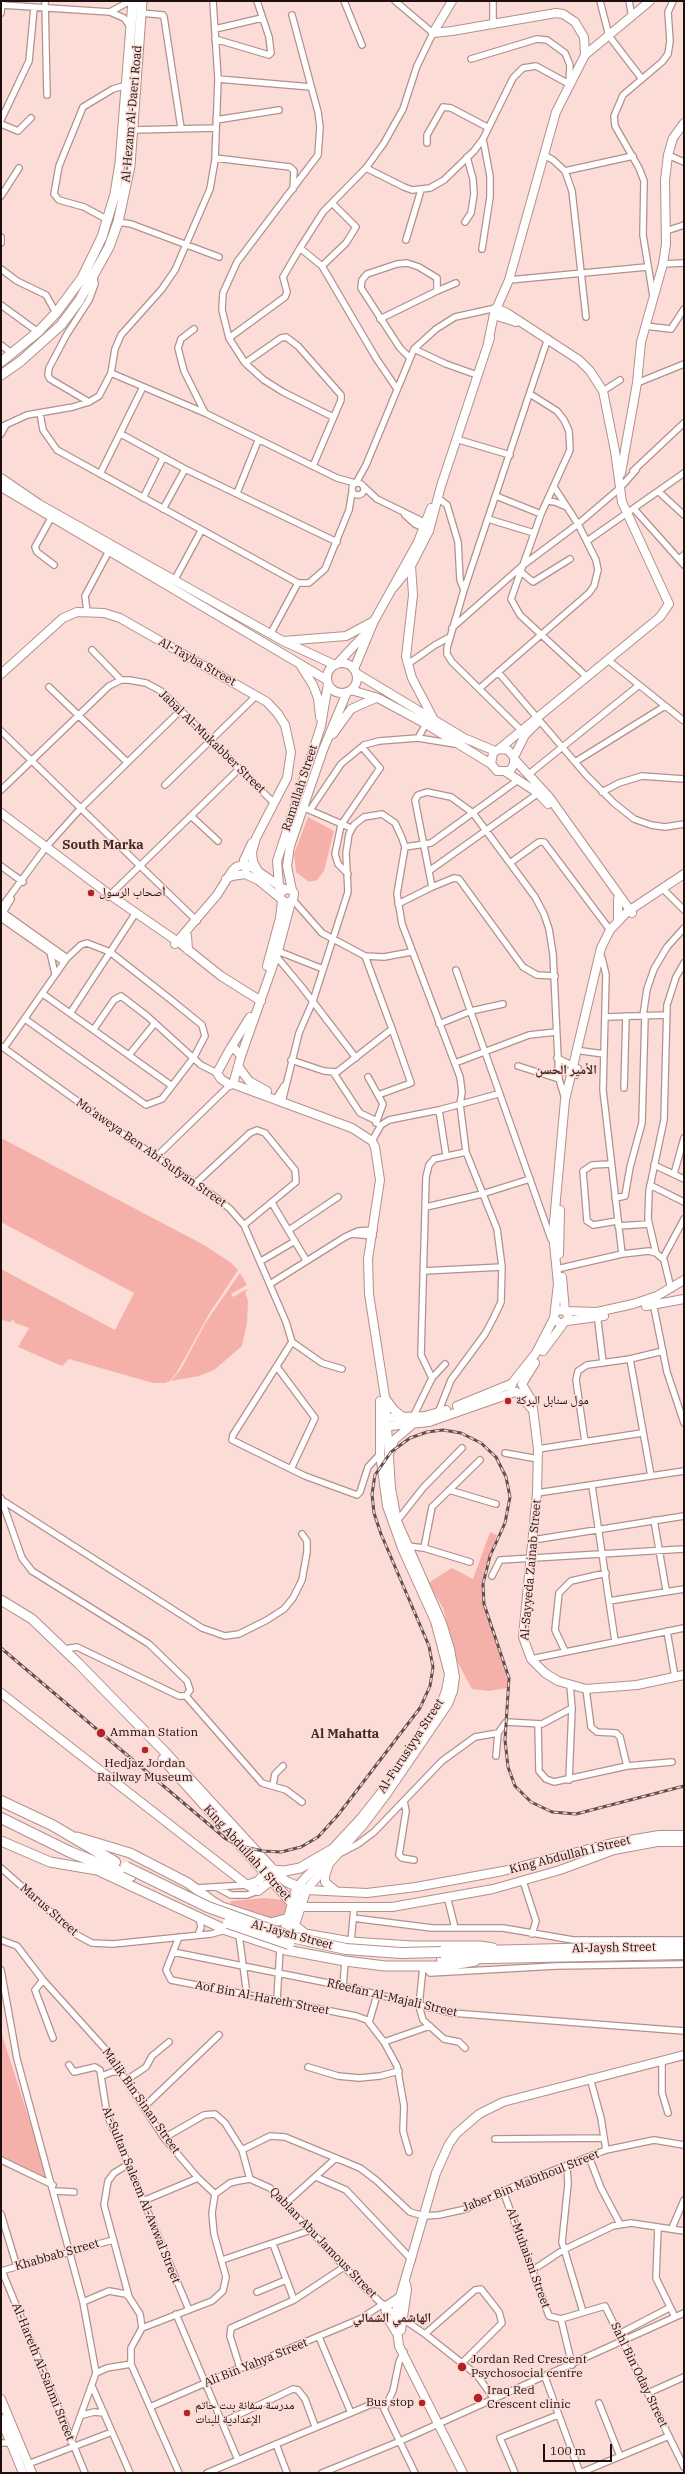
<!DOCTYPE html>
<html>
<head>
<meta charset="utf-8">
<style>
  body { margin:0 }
  #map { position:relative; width:685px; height:2474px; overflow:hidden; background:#fbdcd7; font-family:"IBM Plex Serif",serif }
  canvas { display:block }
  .frame { position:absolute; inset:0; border:2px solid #1d100f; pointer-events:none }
  .scale { position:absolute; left:543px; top:2444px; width:69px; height:18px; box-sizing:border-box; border:2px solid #1d100f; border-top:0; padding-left:5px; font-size:12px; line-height:14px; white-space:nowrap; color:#1d100f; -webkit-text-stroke:3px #fbdcd7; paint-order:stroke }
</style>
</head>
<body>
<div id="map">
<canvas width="685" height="2474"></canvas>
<div class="frame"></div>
<div class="scale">100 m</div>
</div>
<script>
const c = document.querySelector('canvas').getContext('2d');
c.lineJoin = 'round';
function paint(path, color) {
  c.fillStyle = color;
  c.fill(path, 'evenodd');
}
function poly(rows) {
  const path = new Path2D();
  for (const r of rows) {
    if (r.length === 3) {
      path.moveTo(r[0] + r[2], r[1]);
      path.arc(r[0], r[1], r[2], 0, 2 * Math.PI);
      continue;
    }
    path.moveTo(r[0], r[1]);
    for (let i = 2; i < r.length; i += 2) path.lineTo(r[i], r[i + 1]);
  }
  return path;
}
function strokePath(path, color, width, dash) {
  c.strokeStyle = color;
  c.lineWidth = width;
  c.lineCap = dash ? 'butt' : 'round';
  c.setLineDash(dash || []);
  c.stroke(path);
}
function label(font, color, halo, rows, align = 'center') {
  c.font = font + ' "IBM Plex Serif","Noto Naskh Arabic",serif';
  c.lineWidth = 3;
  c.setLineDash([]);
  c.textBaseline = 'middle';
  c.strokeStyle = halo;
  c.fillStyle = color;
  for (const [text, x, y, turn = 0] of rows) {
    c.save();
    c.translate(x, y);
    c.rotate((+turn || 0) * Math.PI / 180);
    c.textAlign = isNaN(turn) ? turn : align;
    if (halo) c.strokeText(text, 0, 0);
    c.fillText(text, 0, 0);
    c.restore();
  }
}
paint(poly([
  [308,817,334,831,324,871,317,880,309,882,296,872,294,854],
  [1,1138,204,1245,230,1262,238,1270,209,1314,177,1372,170,1381,165,1383,153,1383,69,1359,62,1366,18,1347,29,1328,15,1323,13,1319,11,1322,1,1320,1,1269,115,1330,134,1293,1,1222],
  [240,1273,247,1285,231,1294,233,1297,245,1290,249,1290,245,1292,248,1301,247,1323,242,1346,214,1370,199,1376,171,1381,181,1369,206,1322],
  [490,1532,497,1535,484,1570,483,1602,504,1663,507,1679,507,1688,489,1691,472,1689,457,1661,443,1608,428,1583,452,1568,473,1579],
  [265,1898,285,1900,286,1909,283,1915,273,1919,230,1904,231,1901],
  [2,2035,50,2184,16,2164,1,2161]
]), '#f5b1a9');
const street = poly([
  [45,1,47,95],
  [344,1,362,45],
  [493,1,493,24],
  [600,1,609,36,642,79],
  [629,1,632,17],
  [2,5,110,12,124,18,131,28],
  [110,12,130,1],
  [1,13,2,1],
  [141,13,163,15,164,17,181,128],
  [292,15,318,112,320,127,318,155,237,262,223,293,222,310,229,338,245,363,264,380,283,392,333,417],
  [215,29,262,18],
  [215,39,269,55,271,53,269,37,257,1],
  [218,79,311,87],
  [1,120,29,61,34,8],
  [216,120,279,110],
  [1,124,18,131,31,118],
  [133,130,215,128],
  [427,143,427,135,443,107,451,108,487,127],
  [544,155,553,160,565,171,572,191,586,317],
  [668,155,684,162],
  [215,158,290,167,294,171,293,189],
  [366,168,404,187,412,190,430,188,444,180,474,151,483,139,513,78,523,68,536,66,569,84,570,65,565,53,547,40,537,39,471,59],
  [565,171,633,156],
  [1,196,19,168],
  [108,220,84,207,59,200,54,194,59,166,83,107,113,89,127,85],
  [118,222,131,224,219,257],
  [465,222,471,213,474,194,473,179,467,157],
  [666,231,684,225],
  [1,237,1,243],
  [406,240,421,190],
  [300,248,322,266,376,358,397,389],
  [482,249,490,197,490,176,483,139],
  [663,264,684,263],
  [322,266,346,243,356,227,332,203],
  [1,269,17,281,46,295,56,313],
  [509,280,647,267],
  [653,296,643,235,644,181,639,168,615,126,614,116,623,95,662,62,668,54,670,41,668,12,673,1],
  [1,305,38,332],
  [380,319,437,291],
  [645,326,671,329,684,309],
  [194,329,181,339,178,348,184,371,205,413],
  [229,338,285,297,287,292,283,277,300,248,323,212,366,168,384,143,403,109,417,66,433,33,395,1],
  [1,345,13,354],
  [414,349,446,364,477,375],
  [409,357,400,348,361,288,362,280,367,274,397,264,407,263,419,267,437,278,437,291,456,283],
  [245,363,281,338,286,337,298,346,341,395,341,400,313,466],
  [111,373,205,413,337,478,355,483],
  [637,383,684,364],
  [603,391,620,380],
  [530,394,557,411,564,420,569,431,570,450,541,514,511,599,520,615,587,677],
  [89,402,50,379,48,375,49,368,67,334,89,300,95,284,94,277],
  [40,413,43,430,57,450,298,583,309,583,325,569,349,510,352,492],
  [1,427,27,415,73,407,89,402,99,396,111,373,115,349,121,335,162,289,175,270,210,189,215,160,218,79,213,1],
  [1,434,6,425],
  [121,434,185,469,337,542],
  [456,439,510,455],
  [633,471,684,423],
  [100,474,143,387],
  [358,489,6],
  [356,483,366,465,414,349,436,329,455,317,496,308],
  [363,486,377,499,428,524],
  [659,492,684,515],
  [237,493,258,441],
  [496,496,541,514],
  [143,498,163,458],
  [439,499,447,505,458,542,460,580,464,590],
  [548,501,555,502,567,507],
  [163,509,185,469],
  [635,510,684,565],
  [405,515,415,524,426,529],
  [51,518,35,547,37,552,54,565],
  [488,519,534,533],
  [587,541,684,473],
  [679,559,684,555],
  [520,571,533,582,570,559],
  [174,581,201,531],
  [87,611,85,596,109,551],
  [452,628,522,566,578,524,620,488,636,470],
  [271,633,298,583],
  [92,650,121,680],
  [608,660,684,721],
  [408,664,435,645,448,638],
  [498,672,587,776,614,803,634,819,651,825,665,827,684,824],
  [49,687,127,762],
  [480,688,589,593,594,586,598,570,596,560,578,524,554,487],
  [1,731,197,921],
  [523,732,452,662,447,654,447,648,464,590,548,338],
  [418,738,426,724],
  [575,762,665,706],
  [529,774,638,686],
  [165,785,256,696],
  [1,790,109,686,121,680,129,680,146,683,161,691,274,803],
  [602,792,619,783,642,776,684,779],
  [307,809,351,828],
  [310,810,341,764,364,745,379,741,418,738,455,744],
  [191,816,218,841],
  [405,847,431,843,518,780],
  [510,863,539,842,544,842,610,930],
  [1,866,23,882],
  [429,871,540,792],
  [348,874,338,864,335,854,341,825,380,768,362,747],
  [432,887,415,800,418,795,427,792,451,797,473,813,535,897,544,914,549,929,553,954,559,1079,565,1099],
  [662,888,684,910],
  [108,897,239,769],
  [293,900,322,933,365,956,384,957,411,952],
  [398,904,432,887,454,878,459,879,523,967,537,975,555,976],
  [1,908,46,847,81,808,181,710],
  [1,911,67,958],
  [1,916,11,899],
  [1,918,64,962],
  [275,950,323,969],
  [50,952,55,974],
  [276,956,301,986,356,1058],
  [602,958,606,975,603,1090,622,1254],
  [456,970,551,1239],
  [43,994,172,1086],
  [71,1012,135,914],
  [643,1016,647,989,654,969,667,947,684,928],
  [606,1017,666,1015],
  [439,1024,471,1011,503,1004],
  [94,1029,114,1000,121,996,147,1016,201,1065,217,1073],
  [1,1046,130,1139,217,1198,230,1209,244,1225,286,1322,292,1342,233,1435,232,1440,305,1476,357,1495,360,1492,368,1467,380,1454],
  [4,1048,67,958,81,945,87,943,110,952,170,999,202,1025,205,1036,194,1057,162,1099,146,1105,25,1019],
  [582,1051,604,1054],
  [129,1055,155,1023],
  [557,1058,578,1068],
  [291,1060,324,1071,337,1072,392,1029,365,956],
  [455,1063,529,1035,556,1032],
  [518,1066,559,1079],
  [558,1068,576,1075],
  [333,1072,360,1113,377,1121],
  [368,1077,383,1104,376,1123],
  [624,1088,626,1016],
  [378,1095,411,1083,392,1029],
  [276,1099,284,1086],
  [282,1102,299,1033,313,1001,348,892,346,853,349,834,354,825,364,817,382,814,395,823,402,838,405,847,397,894,402,924,460,1077,462,1092,460,1104,466,1152,497,1229,502,1267,501,1302,494,1317,485,1334,451,1380,438,1413],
  [439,1110,446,1155],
  [372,1141,381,1125,389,1120,439,1110,498,1094],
  [157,1156,230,1085],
  [611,1164,592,1165,583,1171,587,1221,593,1225,617,1221],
  [654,1165,684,1179],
  [674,1174,684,1138],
  [196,1183,250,1133,257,1130,265,1133,295,1170,296,1182,244,1225],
  [650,1185,684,1202],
  [615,1198,625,1196,630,1167,642,1123,645,1016],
  [272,1203,306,1260],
  [426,1207,482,1194,530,1179],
  [618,1226,649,1224],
  [289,1230,338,1197],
  [352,1234,373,1236],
  [656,1253,648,1219,649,1191,664,1120,667,1005,676,977,684,963],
  [663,1258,684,1219],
  [261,1261,295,1241],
  [557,1269,622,1254,649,1251,656,1253,664,1260,671,1289],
  [424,1271,502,1267],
  [270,1284,345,1237,358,1231,374,1230],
  [653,1303,667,1372,684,1423],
  [597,1313,603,1363],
  [292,1342,322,1363,342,1369],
  [630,1359,663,1351],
  [277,1367,315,1418,291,1469],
  [432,1378,421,1355,426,1177,429,1165,434,1159,466,1152],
  [413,1417,432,1378,445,1364],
  [585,1442,576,1380,578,1371,587,1365,630,1359,651,1476],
  [538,1449,642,1433],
  [505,1453,538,1459],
  [592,1486,615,1641],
  [449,1490,496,1504],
  [537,1493,684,1471],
  [1,1498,22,1558,32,1571,149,1644,187,1681,190,1690,186,1696,179,1696,77,1647,64,1649],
  [2,1500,202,1628,225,1636,239,1634,267,1620,284,1609,293,1598,302,1580,307,1552,307,1541,302,1534],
  [654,1520,666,1590],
  [397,1521,423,1488,462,1448],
  [533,1540,684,1516],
  [407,1546,424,1548,470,1562],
  [424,1548,432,1507,480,1460],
  [492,1576,500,1560,684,1549],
  [609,1601,684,1589],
  [667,1631,675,1677],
  [565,1651,555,1630,559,1593,571,1581,606,1573],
  [531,1659,684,1628],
  [586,1689,591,1727,597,1732,616,1733,620,1737,627,1766],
  [186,1696,262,1783,286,1790,302,1802],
  [538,1724,539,1771,546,1779,554,1782,627,1766,672,1762],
  [496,1756,498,1733,506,1722,542,1724,572,1708],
  [569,1780,572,1708,570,1685],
  [273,1785,275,1774,283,1766],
  [404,1801,406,1811,399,1855,402,1858,414,1860],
  [339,1854,358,1844,374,1832,442,1761,475,1737,498,1733],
  [1,1868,77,1935,92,1943,113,1944,211,1934,226,1930],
  [523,1881,536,1921,532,1934],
  [196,1888,247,1885],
  [218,1888,231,1895,247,1895,258,1891],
  [447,1896,455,1928],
  [353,1918,432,1928,503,1928,573,1940,684,1940],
  [198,1935,201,1927,199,1918],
  [239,1935,247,1995],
  [179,1937,166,1970,171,1980,356,2016,367,2020,384,2042,397,2066,404,2106,403,2131,409,2152],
  [1,1940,17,1946,43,1980,106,2050,164,2138,198,2178,215,2194],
  [351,1942,354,1908],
  [173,1952,343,1986,452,2013,684,2031],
  [423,1967,419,2006,423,2020,444,2039,459,2042,465,2048],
  [425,1967,430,1973,556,1966,684,1964],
  [1,1970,17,2059,83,2302,96,2373],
  [43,1980,35,1990,53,2038],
  [343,1986,345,1961],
  [277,2000,280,1948],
  [369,2022,377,1995],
  [384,2042,430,2026],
  [662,2060,662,2093,668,2113],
  [69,2065,74,2072,95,2067,100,2070,107,2114,189,2310],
  [308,2067,338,2076,359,2078,380,2076,399,2071],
  [102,2076,112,2072,122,2072],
  [590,2078,601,2118,606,2150],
  [128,2079,146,2067,152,2056,169,2042],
  [144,2107,219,2035],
  [164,2138,204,2115,215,2114,225,2123,242,2150,250,2179],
  [495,2139,603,2138],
  [242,2150,270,2136,285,2137,360,2168,376,2180,410,2212,424,2216,439,2215,466,2209,521,2183,606,2150,654,2140,684,2145],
  [589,2157,601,2188,620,2224],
  [1,2160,53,2185],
  [127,2165,114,2173,108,2181,104,2205,129,2297,140,2314,142,2328],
  [567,2165,568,2184,562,2242,583,2312],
  [316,2177,346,2190,412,2260],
  [54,2191,74,2192],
  [503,2191,549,2316,561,2319,605,2306,684,2467],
  [143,2201,198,2178],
  [286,2203,336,2158],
  [1,2214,17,2267],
  [658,2227,656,2278,675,2317],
  [672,2228,684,2200],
  [273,2244,294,2300],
  [222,2260,311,2230],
  [533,2270,563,2250,613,2226,631,2223,684,2231],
  [1,2271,113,2240],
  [2,2271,85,2473],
  [257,2292,286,2280],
  [83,2302,109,2291,126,2294,129,2297],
  [176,2314,238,2460],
  [561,2319,572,2365],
  [425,2334,475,2290,481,2289,499,2312,502,2323,462,2363],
  [619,2334,669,2308],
  [319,2337,351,2413],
  [404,2352,399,2362,393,2391,384,2409,415,2473],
  [240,2368,230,2336,231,2328,294,2300,344,2267],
  [545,2377,580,2473],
  [92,2386,130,2473],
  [648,2393,684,2377],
  [599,2403,620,2456],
  [150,2407,240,2368,257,2365,274,2355,360,2319,383,2304],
  [83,2415,94,2412,104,2413],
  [223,2422,293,2389,298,2390,305,2399,315,2426],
  [71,2442,96,2373,107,2368,131,2364],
  [1,2443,11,2443],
  [276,2444,287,2473],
  [28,2464,112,2432],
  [179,2473,131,2364,131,2348,142,2328,212,2301,223,2291,226,2277,214,2234,212,2213,215,2194,230,2183,238,2181,250,2179,270,2188,355,2278,385,2307,425,2334,477,2375,494,2399],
  [207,2473,372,2404,384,2405],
  [322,2473,398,2442,684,2313],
  [515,2473,500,2438,558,2415],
  [580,2473,669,2436]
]);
const secondary = poly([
  [433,33,452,31,556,13,563,14,575,22,584,37,585,55,556,112,509,280,494,314,488,343],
  [433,33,452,1],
  [585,55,650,1],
  [496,308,507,313,579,360,590,371,603,391,615,451,622,502,669,604,660,617,499,749],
  [494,315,516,322],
  [621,473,637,383,641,342,663,264,666,244,665,180,668,155,673,138,684,123],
  [1,478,39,504,126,553,283,641,335,665],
  [1,487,327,680],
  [411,566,413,595,406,657,412,678,434,720],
  [393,588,411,566,429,531,441,486,490,338],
  [283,641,346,636,374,621],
  [342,678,15],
  [337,664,368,631],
  [301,666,313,685,318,698,320,717],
  [354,669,374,621,418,542,431,508],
  [356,673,464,738,495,751],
  [1,674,63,618,77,612,104,613,120,618,267,702,278,714,285,725,291,752,287,778,256,838,252,852,253,862,258,871],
  [351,690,378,698,426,724,491,764,497,771,510,771,514,764,514,757,508,750,499,749,493,753,491,764],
  [333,734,351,709,376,698],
  [514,757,525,735,538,722],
  [515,760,549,797,632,913],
  [506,772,538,793,548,804],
  [1,813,110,895,181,944,221,976,261,1001],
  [246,869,244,860,252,843],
  [226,879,232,876,245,874,258,880,280,898],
  [292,890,287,866,290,846,323,750,347,692],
  [281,893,285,889,292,890,294,893,293,900,286,903,280,898,277,861,321,726,328,684],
  [618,899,618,920],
  [187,936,188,950],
  [175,944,217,895,232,871,236,867,245,864,253,868,281,887],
  [267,966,280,918,282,901],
  [230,1049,250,1017],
  [230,1049,235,1049,241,1056,233,1084,230,1085,221,1079,217,1073,230,1049],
  [241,1056,278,951,291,902],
  [238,1066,249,1081,267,1091],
  [233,1084,352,1128,372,1141,375,1147,380,1180,368,1259,369,1294,385,1397,391,1488,397,1521,442,1623,450,1649,455,1677,453,1691,448,1704,388,1792,364,1824,306,1890],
  [559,1254,560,1210],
  [562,1277,565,1311],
  [646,1306,684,1299],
  [566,1311,597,1312,633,1304,657,1296,684,1280],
  [555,1313,558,1310,565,1311,568,1315,567,1321,560,1324,554,1318,558,1284,553,1233,565,1100,601,948,610,930,627,912,684,874],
  [567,1321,604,1316],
  [543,1351,563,1324],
  [522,1384,535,1363],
  [523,1386,532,1401,538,1449,537,1493,523,1637,531,1659,545,1673,558,1681,586,1689,637,1685,684,1675],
  [511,1388,513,1382,536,1353,554,1318],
  [517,1392,532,1409],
  [386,1399,394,1410,403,1417],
  [380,1401,380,1454,387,1506,402,1548,435,1621,449,1674,446,1691,441,1704,395,1772],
  [457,1406,511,1384],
  [382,1418,425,1416,446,1410],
  [381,1427,429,1422,515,1392],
  [391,1450,394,1440,413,1424],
  [1,1693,247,1885,258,1891,272,1880],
  [328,1867,325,1876,325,1882,336,1891],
  [247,1885,258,1881,265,1873],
  [297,1887,361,1818,383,1790],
  [306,1890,367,1893,416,1887,503,1871,612,1843,659,1835,684,1835],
  [301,1907,392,1907,493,1889,560,1870,614,1850,657,1842,684,1842],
  [401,2330,407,2290,406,2284],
  [396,2332,387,2317,385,2307,400,2297],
  [1,2399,32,2473],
  [1,2419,23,2473],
  [463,2473,399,2346,395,2314,436,2173,449,2144,456,2134,479,2114,503,2102,684,2055]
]);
const primary = poly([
  [1,362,38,332,56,313,82,278,102,237,115,194,120,163,133,1],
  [1,375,21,361,61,325,79,301,109,247,118,222,130,166,142,1],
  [1,1600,32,1619,78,1663,165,1752,278,1875,287,1882,306,1890,288,1944],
  [163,1759,292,1903,301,1907],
  [77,1837,130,1853,188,1883,212,1901,222,1907,271,1923,289,1918],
  [1,1841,50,1862,97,1870,226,1930,286,1950,345,1961,385,1966,447,1966,475,1961],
  [272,1870,285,1871,300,1868,331,1850],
  [294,1925,305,1934,351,1942,412,1946,480,1946,493,1948],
  [282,1941,297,1887]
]);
const highway = poly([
  [1,1801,52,1825,115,1862],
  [1,1818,70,1852,131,1876],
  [441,1952,684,1946],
  [442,1959,684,1954]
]);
strokePath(street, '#b4908c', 8);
strokePath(secondary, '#b4908c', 10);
strokePath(primary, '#b4908c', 11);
strokePath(highway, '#b4908c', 12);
strokePath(street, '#fff', 5.5);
strokePath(secondary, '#fff', 8);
strokePath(primary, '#fff', 9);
strokePath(highway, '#fff', 10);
const rail = poly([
  [1,1648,226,1839,240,1846,263,1851,281,1852,301,1847,318,1837,338,1815,420,1708,430,1686,433,1667,429,1646,381,1534,374,1513,372,1494,375,1475,391,1452,410,1438,427,1432,443,1430,461,1433,481,1443,496,1457,506,1477,510,1497,505,1523,490,1556,483,1584,484,1604,509,1678,505,1740,508,1767,515,1786,531,1802,552,1812,576,1814,684,1786]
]);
strokePath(rail, '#63504e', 3);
strokePath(rail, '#fbdcd7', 1.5, [4.5]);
const highwayBridge = poly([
  [126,1867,208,1907,291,1937,346,1949,401,1953,441,1952],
  [228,1923,289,1944]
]);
strokePath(highwayBridge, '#b4908c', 12, []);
strokePath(highwayBridge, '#fff', 10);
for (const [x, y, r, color] of [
  [91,893,4,"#b32324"],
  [508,1401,4,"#b32324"],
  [101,1733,5,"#b32324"],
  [145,1750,4,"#b32324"],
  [462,2367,5,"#b32324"],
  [478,2398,5,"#b32324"],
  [422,2403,4,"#b32324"],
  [187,2413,4,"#b32324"]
]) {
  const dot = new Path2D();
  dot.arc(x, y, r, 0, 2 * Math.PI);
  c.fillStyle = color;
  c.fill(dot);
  strokePath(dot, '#fbdcd7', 1.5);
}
label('12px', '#1d100f', '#fbdcd7', [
  ["Al-Hezam Al-Daeri Road",132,114,-85],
  ["Al-Tayba Street",197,662,29],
  ["Jabal Al-Mukabber Street",212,742,44],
  ["Ramallah Street",300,788,-72],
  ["Mo'aweya Ben Abi Sufyan Street",151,1153,35],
  ["Al-Sayyeda Zainab Street",531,1570,-85],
  ["Al-Furusiyya Street",411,1746,-57],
  ["King Abdullah I Street",247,1853,48],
  ["King Abdullah I Street",570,1855,-14],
  ["Marus Street",49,1910,41],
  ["Al-Jaysh Street",292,1935,15],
  ["Al-Jaysh Street",614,1948,-1],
  ["Aof Bin Al-Hareth Street",262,1998,11],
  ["Rfeefan Al-Majali Street",392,1998,13],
  ["Malik Bin Sinan Street",141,2101,55],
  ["Jaber Bin Mabthoul Street",531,2181,-22],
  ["Al-Sultan Saleem Al-Awwal Street",141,2195,68],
  ["Qablan Abu Jamous Street",323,2243,46],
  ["Khabbab Street",57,2255,-16],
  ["Al-Muhaisni Street",528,2258,70],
  ["Ali Bin Yahya Street",256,2363,-22],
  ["Al-Hareth Al-Sahmi Street",43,2372,68],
  ["Sahl Bin Oday Street",639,2375,64]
]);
label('12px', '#1d100f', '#fbdcd7', [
  ["أصحاب الرسول",99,893],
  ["مول سنابل البركة",516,1401],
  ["Amman Station",110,1733],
  ["Hedjaz Jordan",145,1764,"center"],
  ["Railway Museum",145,1778,"center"],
  ["Jordan Red Crescent",471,2360],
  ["Psychosocial centre",471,2374],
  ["Iraq Red",487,2391],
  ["Crescent clinic",487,2405],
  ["Bus stop",414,2403,"right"],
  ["مدرسة سفانة بنت حاتم",195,2406],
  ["الإعدادية للبنات",195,2420]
], 'left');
label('bold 13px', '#462925', '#fbdcd7', [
  ["South Marka",103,845],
  ["الأمير الحسن",566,1070],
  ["Al Mahatta",345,1734],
  ["الهاشمي الشمالي",392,2318]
]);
</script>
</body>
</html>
